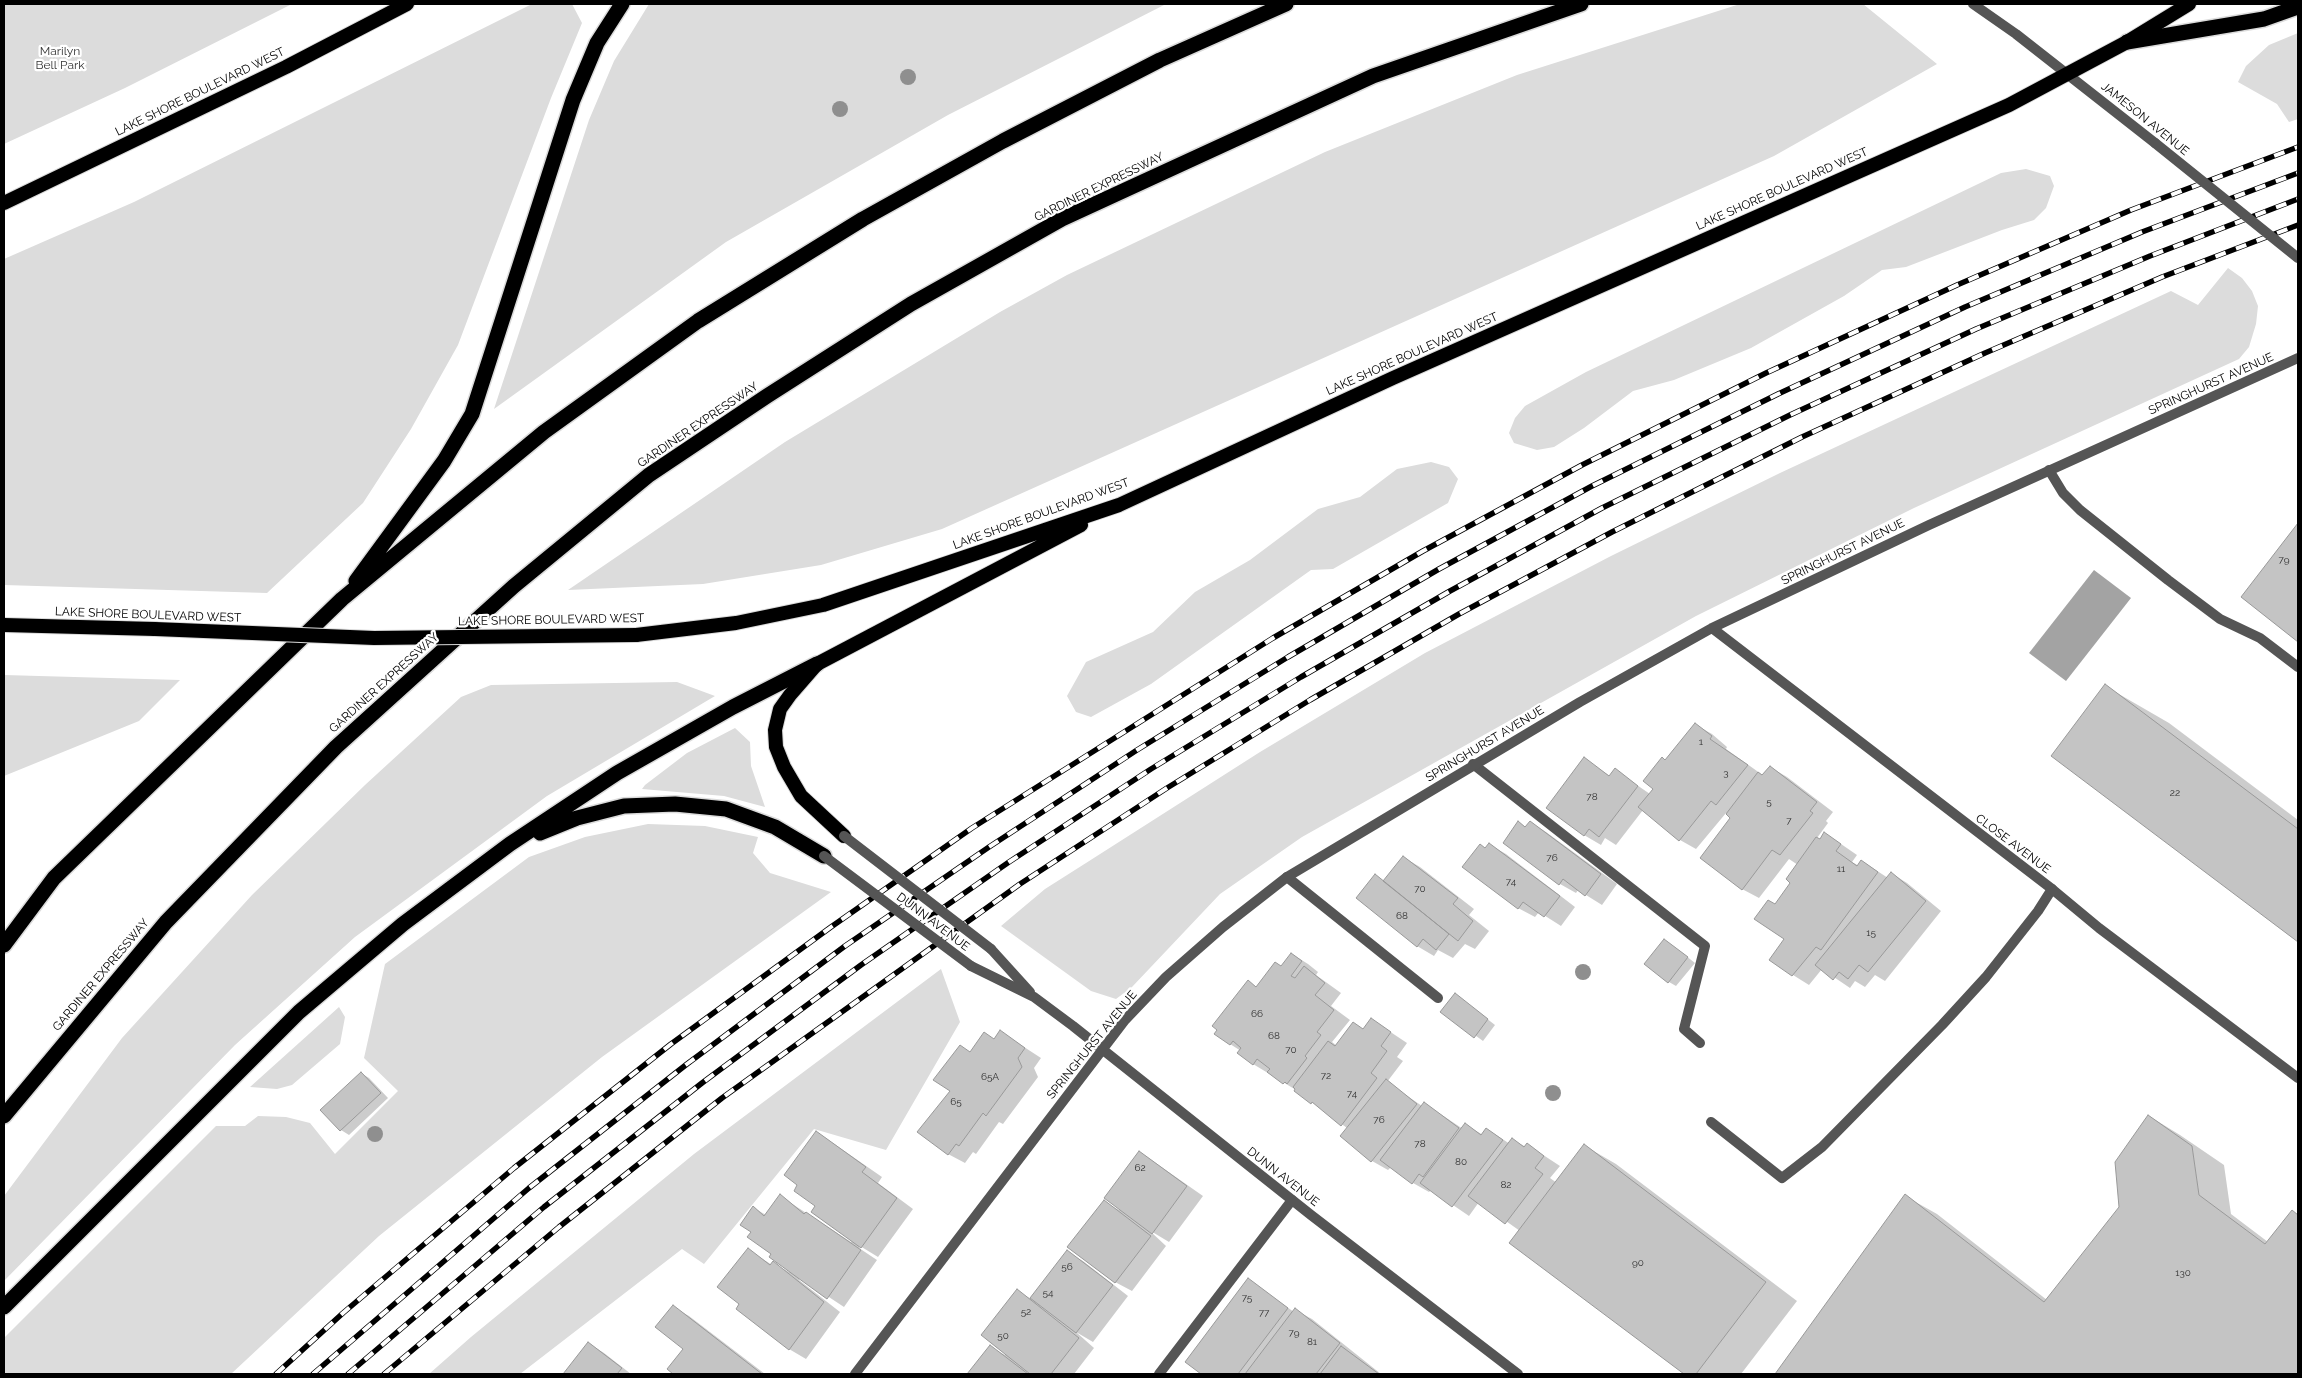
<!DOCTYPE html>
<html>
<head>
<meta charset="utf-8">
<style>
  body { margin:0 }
  #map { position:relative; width:2302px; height:1378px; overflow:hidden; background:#fff; font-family:Raleway,sans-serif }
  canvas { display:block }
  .frame { position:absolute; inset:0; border:5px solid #000; pointer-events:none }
</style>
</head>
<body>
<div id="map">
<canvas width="2302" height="1378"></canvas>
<div class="frame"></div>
</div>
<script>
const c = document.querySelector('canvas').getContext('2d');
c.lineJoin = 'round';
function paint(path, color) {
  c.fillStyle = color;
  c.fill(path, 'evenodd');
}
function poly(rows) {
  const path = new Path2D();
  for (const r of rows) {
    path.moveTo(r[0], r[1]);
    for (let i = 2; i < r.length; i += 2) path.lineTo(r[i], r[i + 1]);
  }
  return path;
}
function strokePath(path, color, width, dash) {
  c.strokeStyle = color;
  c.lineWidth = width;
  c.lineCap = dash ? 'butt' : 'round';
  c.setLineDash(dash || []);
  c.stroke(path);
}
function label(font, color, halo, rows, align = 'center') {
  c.font = font + ' Raleway,sans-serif';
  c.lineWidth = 4.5;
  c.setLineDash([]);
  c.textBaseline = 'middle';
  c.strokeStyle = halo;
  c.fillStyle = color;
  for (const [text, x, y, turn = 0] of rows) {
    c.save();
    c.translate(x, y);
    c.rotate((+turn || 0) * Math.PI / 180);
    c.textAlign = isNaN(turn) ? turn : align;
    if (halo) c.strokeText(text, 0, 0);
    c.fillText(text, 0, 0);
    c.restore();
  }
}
paint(poly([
  [4,4,292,4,125,88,4,144],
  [532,4,572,4,582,23,551,98,458,345,411,429,363,503,267,593,4,585,4,259,134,202],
  [649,4,1166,4,948,115,726,242,494,409,589,120,614,61],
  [1740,4,1863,4,1937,64,1774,156,942,529,821,565,703,584,568,590,785,442,1000,312,1067,275,1325,152,1517,75],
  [2298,33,2298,119,2289,122,2277,104,2238,82,2246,66,2269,45],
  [2026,169,2050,176,2054,186,2046,208,2034,220,2002,230,1906,267,1882,270,1844,296,1751,348,1674,380,1633,391,1584,428,1554,447,1537,450,1514,443,1509,433,1515,418,1525,406,1586,372,2001,173],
  [2228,268,2242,278,2252,291,2258,306,2256,324,2249,347,2239,359,1914,508,1696,616,1302,837,1220,894,1132,987,1116,999,1091,991,1001,926,1045,889,1086,863,1260,752,1425,653,1611,556,1780,473,2171,291,2198,305],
  [1431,462,1449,467,1458,479,1448,503,1333,569,1311,570,1151,684,1091,717,1076,712,1067,696,1086,662,1153,632,1195,592,1250,560,1318,509,1360,497,1397,469],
  [4,675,180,680,139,721,4,776],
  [677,682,715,696,547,796,355,937,235,1045,4,1281,4,1196,122,1038,252,895,365,785,461,697,491,685],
  [735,728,750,742,751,766,765,807,724,796,642,789,645,785,687,753],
  [648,824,705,826,758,837,753,853,770,873,831,892,602,1057,379,1236,231,1374,4,1374,4,1338,216,1126,245,1126,258,1116,286,1117,310,1123,335,1154,398,1091,364,1058,385,964,529,857,585,837],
  [941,969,960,1022,886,1150,814,1129,704,1264,682,1249,520,1374,429,1374,471,1337,694,1154],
  [339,1007,345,1017,340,1044,292,1085,277,1089,250,1087]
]), '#dcdcdc');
paint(poly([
  [2094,570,2131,598,2066,681,2029,653]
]), '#a3a3a3');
paint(poly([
  [2298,525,2298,641,2242,597],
  [2105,686,2169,723,2298,820,2298,940,2053,755],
  [1696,725,1712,734,1727,747,1726,749,1764,776,1770,767,1787,777,1833,812,1826,821,1828,823,1817,838,1820,841,1825,834,1841,844,1857,855,1852,862,1859,866,1862,861,1888,878,1891,873,1907,883,1941,911,1885,981,1875,975,1865,987,1855,981,1850,988,1822,969,1809,985,1793,975,1775,905,1792,882,1798,865,1789,859,1759,898,1742,889,1732,818,1726,813,1696,849,1680,840,1643,810,1616,845,1605,838,1601,845,1584,835,1584,759,1610,776,1615,770,1650,794,1665,761],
  [1530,822,1546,832,1617,884,1602,905,1578,890,1576,893,1560,884,1519,823,1526,827],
  [1490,845,1506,854,1575,907,1561,926,1539,912,1535,917,1518,908,1486,849],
  [1403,857,1420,867,1474,909,1469,915,1489,931,1475,949,1465,944,1453,958,1438,950,1434,956,1417,946,1375,876,1384,881],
  [1672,945,1695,963,1676,986,1669,982],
  [1292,954,1308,964,1318,972,1316,975,1341,993,1331,1006,1350,1020,1332,1042,1337,1046,1364,1029,1371,1019,1407,1043,1397,1057,1403,1061,1387,1082,1422,1106,1424,1103,1463,1129,1466,1125,1483,1135,1487,1129,1510,1144,1513,1140,1526,1147,1528,1145,1560,1166,1550,1178,1557,1183,1585,1146,1616,1164,1797,1301,1741,1374,1686,1374,1511,1243,1520,1231,1479,1202,1469,1216,1431,1190,1429,1192,1413,1183,1391,1167,1388,1170,1372,1161,1347,1128,1296,1090,1253,1064,1241,1051,1230,1044,1248,982,1257,987,1281,967],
  [1463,1000,1495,1025,1483,1041,1442,1011],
  [1001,1032,1041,1058,1034,1068,1038,1077,1003,1124,999,1122,976,1154,973,1152,965,1163,948,1154,951,1091,971,1053,994,1039],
  [361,1073,369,1078,388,1098,349,1135,341,1130,322,1110],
  [2149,1116,2180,1135,2224,1165,2231,1214,2268,1242,2292,1211,2298,1215,2298,1374,1776,1374,1905,1196,1937,1214,2047,1300,2121,1208],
  [817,1132,882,1177,878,1183,913,1209,878,1257,860,1246,859,1248,877,1260,844,1307,800,1278,799,1280,840,1312,806,1359,789,1349,741,1304,749,1250,772,1265,773,1263,789,1272,790,1270,753,1232,754,1208,766,1215,780,1196,851,1242,853,1240,817,1206],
  [1140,1152,1203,1196,1169,1242,1149,1230,1166,1246,1132,1291,1115,1282,1105,1202,1119,1210],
  [1067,1252,1083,1261,1128,1296,1093,1342,1076,1332,1094,1348,1074,1374,969,1374,991,1347,1005,1355,1017,1291,1031,1299],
  [1248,1280,1294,1312,1295,1310,1312,1319,1381,1374,1203,1374,1187,1362],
  [673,1307,689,1316,765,1374,675,1374,668,1369,684,1349],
  [588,1343,604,1353,631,1374,565,1374]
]), '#0003');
const building = poly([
  [2298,523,2298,642,2241,597,2298,523],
  [2105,684,2298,829,2298,942,2051,756,2105,684],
  [1695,723,1712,736,1710,739,1748,765,1716,805,1711,801,1679,841,1638,807,1653,789,1643,781,1662,757,1665,760,1695,723],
  [1584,757,1609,776,1615,768,1638,786,1599,837,1589,829,1584,836,1546,808,1584,757],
  [1770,766,1817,802,1810,811,1813,813,1780,855,1772,850,1742,890,1700,858,1730,818,1726,814,1758,772,1762,775,1770,766],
  [1518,821,1525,827,1530,821,1601,874,1585,896,1563,879,1559,885,1503,843,1518,821],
  [1824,832,1841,844,1836,851,1857,866,1861,860,1878,872,1821,950,1816,947,1792,976,1769,960,1784,939,1754,919,1768,900,1775,904,1790,883,1786,879,1816,837,1820,839,1824,832],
  [1489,843,1560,896,1544,917,1523,902,1518,909,1462,867,1480,844,1485,848,1489,843],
  [1403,856,1458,898,1453,904,1473,921,1458,941,1383,881,1403,856],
  [1891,872,1926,901,1868,972,1859,965,1848,979,1839,972,1833,980,1815,965,1891,872],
  [1375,874,1449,934,1436,950,1423,939,1417,947,1356,898,1375,874],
  [1664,939,1688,957,1668,983,1644,964,1664,939],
  [1291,953,1302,961,1291,976,1295,978,1304,966,1325,983,1315,995,1334,1010,1317,1032,1321,1035,1305,1056,1307,1058,1287,1084,1285,1082,1283,1084,1267,1072,1270,1069,1257,1059,1253,1065,1237,1053,1241,1048,1233,1041,1230,1045,1214,1034,1217,1030,1212,1026,1248,980,1256,987,1275,962,1281,966,1291,953],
  [1455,993,1488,1019,1474,1038,1440,1012,1455,993],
  [1371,1018,1391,1032,1381,1046,1387,1051,1371,1073,1377,1078,1341,1126,1312,1102,1311,1104,1294,1091,1295,1089,1293,1087,1328,1041,1335,1046,1353,1022,1363,1029,1371,1018],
  [1000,1030,1025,1048,1018,1058,1022,1067,986,1116,983,1113,959,1146,956,1144,948,1155,917,1132,950,1091,933,1080,960,1045,970,1052,984,1032,994,1039,1000,1030],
  [361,1072,381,1093,340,1131,320,1110,361,1072],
  [1386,1079,1417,1104,1371,1162,1340,1136,1386,1079],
  [1424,1102,1459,1128,1423,1177,1419,1174,1412,1184,1380,1160,1424,1102],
  [2148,1115,2192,1146,2199,1195,2265,1244,2292,1210,2298,1215,2298,1374,1775,1374,1905,1194,2044,1302,2119,1207,2115,1162,2148,1115],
  [1465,1123,1481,1135,1486,1128,1503,1140,1452,1207,1420,1183,1465,1123],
  [816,1131,866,1167,862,1172,897,1198,861,1248,811,1212,815,1206,794,1191,797,1185,784,1175,816,1131],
  [1512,1138,1524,1147,1527,1143,1544,1156,1535,1168,1543,1174,1505,1224,1468,1196,1512,1138],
  [1584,1144,1766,1282,1696,1374,1684,1374,1509,1243,1584,1144],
  [1139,1151,1187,1186,1152,1234,1104,1198,1139,1151],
  [780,1194,804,1214,806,1212,861,1250,827,1299,769,1257,771,1254,747,1237,751,1232,740,1225,753,1206,764,1216,780,1194],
  [1104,1200,1151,1236,1115,1283,1067,1247,1104,1200],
  [748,1248,770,1265,773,1261,824,1302,789,1350,736,1309,739,1304,717,1287,748,1248],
  [1067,1250,1113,1285,1076,1333,1030,1298,1067,1250],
  [1248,1278,1288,1308,1238,1374,1201,1374,1185,1362,1248,1278],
  [1017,1289,1079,1338,1051,1374,1030,1374,981,1335,1017,1289],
  [673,1305,762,1374,673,1374,667,1369,683,1349,655,1327,673,1305],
  [1295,1308,1340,1343,1316,1374,1245,1374,1295,1308],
  [588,1342,622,1368,617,1374,563,1374,588,1342],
  [990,1345,1028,1374,967,1374,990,1345],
  [1341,1346,1379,1374,1320,1374,1341,1346]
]);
paint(building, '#c4c4c4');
strokePath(building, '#999', 1);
const trunk = poly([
  [4,203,286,67,407,4],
  [4,625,155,629],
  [636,635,736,623,823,605,1119,505,1393,378,2009,105,2127,42,2189,4],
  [844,836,801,796,784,767,776,747,775,730,780,709,790,695,817,664,1081,525]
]);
const motorway = poly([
  [2127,42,2264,19,2298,7],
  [356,581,444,461,472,414,573,100,597,43,622,4],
  [540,833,577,818,624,806,675,804,726,809,775,827,824,856],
  [4,945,54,878,342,599,544,432,698,321,863,219,1003,141,1160,60,1286,4],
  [4,1116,166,922,336,747,514,586,649,475,767,396,911,304,1062,219,1373,76,1581,4],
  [4,1307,299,1012,403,924,510,844,617,773,733,707,817,664]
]);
strokePath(trunk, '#dbdbdb', 16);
strokePath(motorway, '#dbdbdb', 18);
strokePath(poly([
  [2049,470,2063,493,2080,510,2168,580,2220,619,2260,638,2298,667],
  [1473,764,1705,946,1684,1029,1700,1043],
  [1287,877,1438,998],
  [1711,1122,1782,1178,1822,1147,1942,1025,1986,977,2038,911,2052,889],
  [1159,1374,1292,1200]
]), '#555', 10);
strokePath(poly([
  [1712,628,2052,889,2099,928,2298,1078],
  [991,949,1030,992],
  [971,966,1034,997,1073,1026,1311,1215,1518,1374],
  [855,1374,1125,1020,1166,977,1223,927,1287,877,1580,702,1712,628,1929,525,2298,358]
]), '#555', 10);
strokePath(poly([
  [1973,4,2016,34,2155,143]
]), '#555', 10);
strokePath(trunk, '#000', 14);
strokePath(motorway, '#000', 15);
const rail = poly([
  [276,1374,343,1313,514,1168,671,1044,831,927,972,828,1273,638,1423,551,1582,465,1766,373,1957,285,2131,210,2298,147],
  [313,1374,529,1188,687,1064,845,946,989,847,1137,750,1288,657,1439,569,1592,486,1778,394,1965,307,2142,232,2298,173],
  [348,1374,544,1207,702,1083,861,965,1009,862,1151,769,1301,677,1450,591,1602,508,1790,415,1976,329,2150,256,2298,199],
  [384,1374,559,1227,722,1098,1020,884,1167,788,1310,700,1459,614,1612,532,1802,437,1985,353,2162,277,2298,225]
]);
strokePath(rail, '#000', 5.5);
strokePath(rail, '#fff', 4, [11]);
const trunkBridge = poly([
  [155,629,374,638,636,635]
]);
strokePath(trunkBridge, '#dbdbdb', 16, []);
strokePath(poly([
  [844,836,991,949],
  [824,856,971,966]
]), '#555', 10);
strokePath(poly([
  [2155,143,2298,258]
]), '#555', 10);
strokePath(trunkBridge, '#000', 14);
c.fillStyle = '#8f8f8f';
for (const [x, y] of [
  [908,77],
  [840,109],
  [1583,972],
  [1553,1093],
  [375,1134]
]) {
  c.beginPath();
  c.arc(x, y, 8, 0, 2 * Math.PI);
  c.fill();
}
label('10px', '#313131', null, [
  ["79",2284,560],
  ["1",1701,742],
  ["3",1726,773],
  ["22",2175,793],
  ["78",1592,797],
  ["5",1769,802],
  ["7",1789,821],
  ["76",1552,858],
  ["11",1841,869],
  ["74",1511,882],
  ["70",1420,889],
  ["68",1402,916],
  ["15",1871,933],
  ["66",1257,1014],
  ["68",1274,1036],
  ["70",1291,1050],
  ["72",1326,1076],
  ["65A",990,1077],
  ["74",1352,1094],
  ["65",956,1102],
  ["76",1379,1120],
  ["78",1420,1144],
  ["80",1461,1162],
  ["62",1140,1168],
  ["82",1506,1185],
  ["90",1638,1263],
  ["56",1067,1267],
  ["130",2183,1273],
  ["54",1048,1293],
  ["75",1247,1298],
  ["52",1026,1312],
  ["77",1264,1313],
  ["79",1294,1333],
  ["50",1003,1336],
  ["81",1312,1342]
]);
label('12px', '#333', '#fff', [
  ["Marilyn",60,51],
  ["Bell Park",60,65]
]);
label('12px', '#000', '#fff', [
  ["LAKE SHORE BOULEVARD WEST",200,92,-26],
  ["JAMESON AVENUE",2145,119,39],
  ["GARDINER EXPRESSWAY",1099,187,-26],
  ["LAKE SHORE BOULEVARD WEST",1782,189,-24],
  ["LAKE SHORE BOULEVARD WEST",1412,354,-24],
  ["SPRINGHURST AVENUE",2211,384,-24],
  ["GARDINER EXPRESSWAY",698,425,-34],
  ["LAKE SHORE BOULEVARD WEST",1041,514,-20],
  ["SPRINGHURST AVENUE",1843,552,-26],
  ["LAKE SHORE BOULEVARD WEST",148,615,2],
  ["LAKE SHORE BOULEVARD WEST",551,620,-1],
  ["GARDINER EXPRESSWAY",384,683,-42],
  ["SPRINGHURST AVENUE",1485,744,-31],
  ["CLOSE AVENUE",2013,844,37],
  ["DUNN AVENUE",933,922,37],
  ["GARDINER EXPRESSWAY",101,975,-50],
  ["SPRINGHURST AVENUE",1092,1045,-51],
  ["DUNN AVENUE",1283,1177,38]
]);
</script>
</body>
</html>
